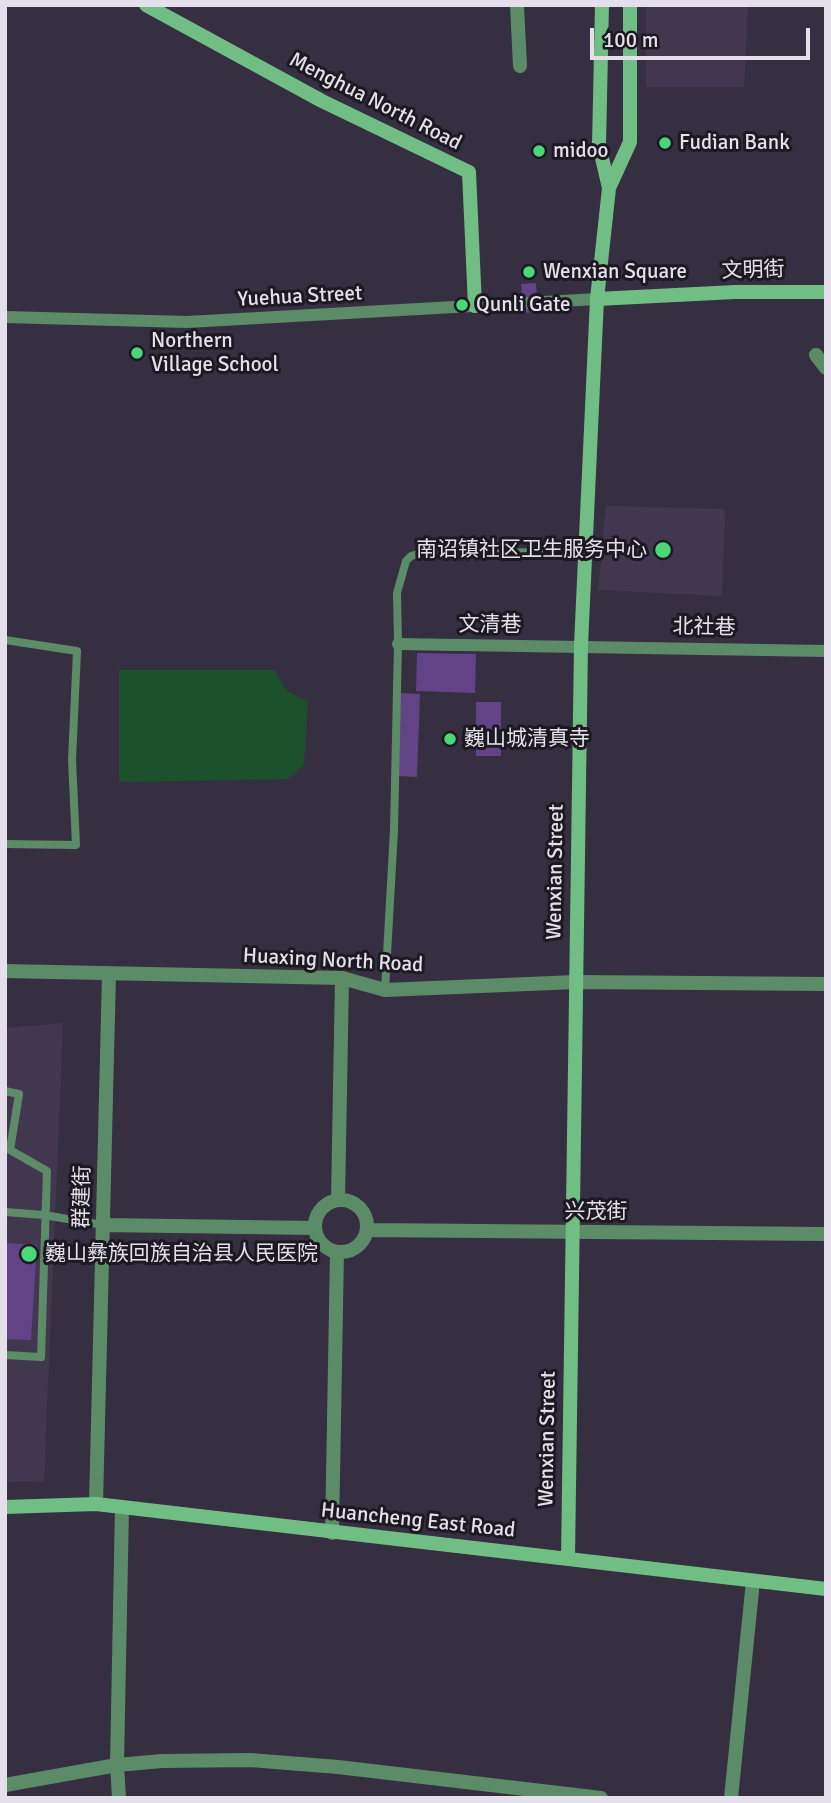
<!DOCTYPE html>
<html>
<head>
<meta charset="utf-8">
<style>
  body { margin:0 }
  #map { position:relative; width:831px; height:1803px; overflow:hidden; background:#362f41; font-family:Signika,sans-serif }
  canvas { display:block }
  .frame { position:absolute; inset:0; border:7px solid #e4dfeb; pointer-events:none }
  .scale { position:absolute; left:590px; top:28px; width:220px; height:32px; box-sizing:border-box; border:4px solid #e4dfeb; border-top:0; padding-left:9px; font-size:21px; line-height:24px; white-space:nowrap; color:#e4dfeb; -webkit-text-stroke:5px #1c1921; paint-order:stroke }
</style>
</head>
<body>
<div id="map">
<canvas width="831" height="1803"></canvas>
<div class="frame"></div>
<div class="scale">100 m</div>
</div>
<script>
const c = document.querySelector('canvas').getContext('2d');
c.lineJoin = 'round';
function paint(path, color) {
  c.fillStyle = color;
  c.fill(path, 'evenodd');
}
function poly(rows) {
  const path = new Path2D();
  for (const r of rows) {
    if (r.length === 3) {
      path.moveTo(r[0] + r[2], r[1]);
      path.arc(r[0], r[1], r[2], 0, 2 * Math.PI);
      continue;
    }
    path.moveTo(r[0], r[1]);
    for (let i = 2; i < r.length; i += 2) path.lineTo(r[i], r[i + 1]);
  }
  return path;
}
function strokePath(path, color, width, dash) {
  c.strokeStyle = color;
  c.lineWidth = width;
  c.lineCap = dash ? 'butt' : 'round';
  c.setLineDash(dash || []);
  c.stroke(path);
}
function label(font, color, halo, rows, align = 'center') {
  c.font = font + ' Signika,"Noto Sans SC",sans-serif';
  c.lineWidth = 6;
  c.setLineDash([]);
  c.textBaseline = 'middle';
  c.strokeStyle = halo;
  c.fillStyle = color;
  for (const [text, x, y, turn = 0] of rows) {
    c.save();
    c.translate(x, y);
    c.rotate((+turn || 0) * Math.PI / 180);
    c.textAlign = isNaN(turn) ? turn : align;
    if (halo) c.strokeText(text, 0, 0);
    c.fillText(text, 0, 0);
    c.restore();
  }
}
paint(poly([
  [646,5,748,5,744,87,646,87],
  [606,506,725,509,722,596,598,590],
  [63,1023,44,1481,5,1482,5,1028]
]), '#413850');
paint(poly([
  [119,670,275,670,286,690,308,702,304,765,288,779,119,782]
]), '#1c4f2b');
paint(poly([
  [536,283,538,312,523,313,521,284],
  [417,653,476,654,475,693,416,691],
  [400,693,420,694,417,777,398,776],
  [476,702,501,702,501,756,476,756],
  [5,1243,37,1245,31,1340,5,1339]
]), '#614386');
strokePath(poly([
  [5,640,77,651,72,760,76,845,5,844],
  [385,990,394,830,398,644,397,593,406,561,411,556,422,553,586,552],
  [5,1091,19,1094,10,1150,47,1171,41,1357,5,1355],
  [5,1212,44,1215,103,1225]
]), '#5c8c67', 8);
strokePath(poly([
  [5,317,187,322,597,299],
  [398,644,826,651]
]), '#5c8c67', 12);
strokePath(poly([
  [517,5,520,66],
  [816,355,826,368],
  [341,1226,26],
  [338,1200,342,978],
  [103,1225,315,1228],
  [367,1230,826,1234],
  [96,1504,109,974],
  [332,1533,337,1252],
  [5,1785,117,1765,162,1761,250,1760,338,1767,601,1798],
  [119,1798,117,1765,122,1507],
  [731,1798,753,1581]
]), '#5c8c67', 14);
strokePath(poly([
  [5,971,342,978,385,990,576,982,826,984]
]), '#5c8c67', 14);
strokePath(poly([
  [146,5,322,101,469,172,475,306],
  [602,5,599,145,609,188],
  [597,299,735,292,826,292],
  [5,1507,96,1504,122,1507,826,1589],
  [568,1558,581,645,597,299,609,188,630,142,630,5]
]), '#70be83', 14);
for (const [x, y, r, color] of [
  [665,143,7,"#49d778"],
  [539,151,7,"#49d778"],
  [529,272,7,"#49d778"],
  [462,305,7,"#49d778"],
  [137,353,7,"#49d778"],
  [663,550,9,"#49d778"],
  [450,739,7,"#49d778"],
  [29,1254,9,"#49d778"]
]) {
  const dot = new Path2D();
  dot.arc(x, y, r, 0, 2 * Math.PI);
  c.fillStyle = color;
  c.fill(dot);
  strokePath(dot, '#1c1921', 2.5);
}
label('21px', '#e4dfeb', '#1c1921', [
  ["Menghua North Road",375,102,27],
  ["文明街",753,271,-2],
  ["Yuehua Street",300,297,-3],
  ["文清巷",490,625],
  ["北社巷",704,628,1],
  ["Wenxian Street",556,872,-89],
  ["Huaxing North Road",333,961,3],
  ["群建街",83,1197,-89],
  ["兴茂街",596,1212],
  ["Wenxian Street",548,1439,-89],
  ["Huancheng East Road",418,1521,6]
]);
label('21px', '#e4dfeb', '#1c1921', [
  ["Fudian Bank",679,143],
  ["midoo",553,151],
  ["Wenxian Square",543,272],
  ["Qunli Gate",476,305],
  ["Northern",151,341],
  ["Village School",151,365],
  ["南诏镇社区卫生服务中心",647,550,"right"],
  ["巍山城清真寺",464,739],
  ["巍山彝族回族自治县人民医院",45,1254]
], 'left');
</script>
</body>
</html>
